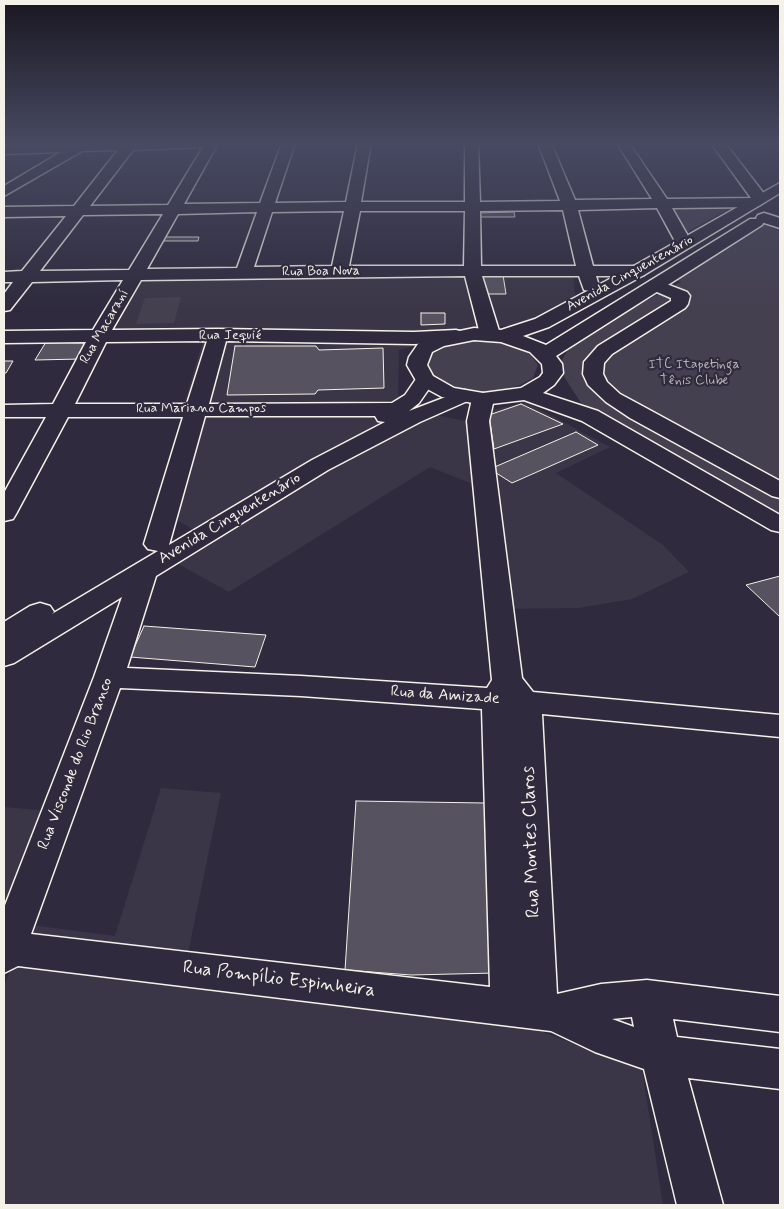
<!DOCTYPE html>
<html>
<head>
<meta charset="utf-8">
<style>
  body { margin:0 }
  #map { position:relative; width:784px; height:1209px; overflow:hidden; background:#2f2a3d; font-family:Mynerve,sans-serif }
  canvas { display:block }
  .frame { position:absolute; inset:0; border:5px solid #f4f1e8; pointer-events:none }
</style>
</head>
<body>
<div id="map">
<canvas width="784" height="1209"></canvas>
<div class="frame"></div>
</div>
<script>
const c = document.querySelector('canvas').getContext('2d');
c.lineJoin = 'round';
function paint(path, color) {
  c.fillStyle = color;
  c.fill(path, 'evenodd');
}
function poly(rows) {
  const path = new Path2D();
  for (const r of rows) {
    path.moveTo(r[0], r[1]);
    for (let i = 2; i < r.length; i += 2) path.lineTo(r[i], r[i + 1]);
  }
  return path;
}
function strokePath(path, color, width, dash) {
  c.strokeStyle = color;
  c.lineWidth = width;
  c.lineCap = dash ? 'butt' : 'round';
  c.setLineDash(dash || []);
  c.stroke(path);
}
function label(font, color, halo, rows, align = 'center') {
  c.font = font + ' Mynerve,sans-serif';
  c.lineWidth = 4.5;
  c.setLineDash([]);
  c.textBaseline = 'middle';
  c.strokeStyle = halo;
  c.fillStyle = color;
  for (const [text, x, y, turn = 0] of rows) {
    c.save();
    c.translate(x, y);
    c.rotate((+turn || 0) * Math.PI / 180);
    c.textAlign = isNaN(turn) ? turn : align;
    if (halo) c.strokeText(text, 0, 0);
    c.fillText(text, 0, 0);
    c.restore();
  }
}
paint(poly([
  [471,270,573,271,575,295,533,322,519,326,487,326,399,350,398,395,427,413,465,421,488,411,526,402,610,447,556,473,663,545,689,572,632,599,578,608,489,609,480,487,430,467,229,592,178,564,215,542,163,512,177,457,183,409,206,329,101,330,125,279,414,278,441,277],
  [161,788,221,793,189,948,180,977,4,954,4,807,60,812,23,924,115,936],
  [14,961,518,1023,596,1052,640,1056,663,1205,4,1205,4,986]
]), '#3b3647');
paint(poly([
  [740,203,676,238,658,205],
  [755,221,780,231,780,519,586,411,558,367,574,339,681,282,664,276],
  [181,297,174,323,136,324,145,298],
  [464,340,487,340,519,347,531,355,538,365,533,378,520,385,500,391,476,392,453,388,429,375,427,363,428,352,443,344]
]), '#454050');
const building = poly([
  [514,212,515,217,476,217,475,213,514,212],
  [159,237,199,237,198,241,158,241,159,237],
  [476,275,503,275,506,294,480,294,476,275],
  [421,313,445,313,445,324,421,325,421,313],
  [49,337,94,337,81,359,35,360,49,337],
  [235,346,316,346,319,350,383,348,384,388,318,390,315,394,227,395,235,346],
  [4,361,13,361,6,373,4,373,4,361],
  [521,404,563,424,494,449,489,415,521,404],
  [576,432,598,445,512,483,490,469,576,432],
  [780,576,780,617,746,585,780,576],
  [144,626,266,635,255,667,130,657,144,626],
  [356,801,485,803,495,973,411,975,345,970,356,801]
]);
paint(building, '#56525f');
strokePath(building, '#f4f1e8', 1);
const minor = poly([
  [102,143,218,143,184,204,260,203,282,143,295,143,275,203,346,202,358,143,371,143,361,202,465,202,465,143,478,143,480,202,560,201,538,143,551,143,575,200,652,199,617,143,629,143,667,199,751,198,711,143,725,143,768,199,760,205,755,207,672,208,692,243,690,246,684,248,678,246,676,243,657,208,578,210,593,266,638,266,644,267,647,271,644,275,638,276,596,276,599,286,596,290,590,291,584,290,579,276,482,276,500,334,497,338,490,340,483,338,480,334,465,276,141,280,112,330,218,329,414,332,456,330,463,332,466,336,463,340,456,342,414,344,226,341,209,404,392,403,405,395,418,376,425,374,432,376,435,380,419,403,409,411,464,390,471,392,475,396,483,393,490,395,494,399,489,421,522,678,533,692,780,715,780,737,542,714,557,994,601,984,647,980,780,996,780,1032,673,1019,677,1037,780,1049,780,1089,688,1078,723,1205,677,1205,644,1069,595,1052,551,1031,18,966,4,973,4,908,94,677,122,597,14,663,4,666,4,622,30,606,40,603,50,606,54,612,52,614,158,551,148,549,144,544,183,417,68,417,16,514,13,519,4,521,4,493,46,417,4,417,4,405,53,404,86,342,4,343,4,331,93,330,123,280,32,282,10,310,4,311,4,294,13,282,4,282,4,272,22,271,66,216,4,217,4,207,74,206,118,150,82,151,4,196,4,186,61,152,4,154,4,146,102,143],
  [203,147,168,205,90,206,133,150,203,147],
  [563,210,576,266,481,266,480,211,563,210],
  [344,211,332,266,254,267,272,212,344,211],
  [360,211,465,211,464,266,349,266,360,211],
  [257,212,237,268,147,269,178,214,257,212],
  [163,214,129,270,40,271,83,215,163,214],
  [207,341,187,404,75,404,106,342,207,341],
  [472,399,467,421,492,680,487,688,301,676,127,668,156,576,328,470,420,422,472,399],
  [205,416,375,416,378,421,385,422,312,460,169,545,205,416],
  [120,688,301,696,482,709,490,987,31,934,120,688],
  [632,1017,634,1027,612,1019,632,1017],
  [764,213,780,218,780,228,758,221,756,218,758,215,764,213],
  [656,280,687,292,690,296,688,304,685,308,612,354,604,363,603,374,607,382,620,394,646,408,780,481,780,498,772,496,630,418,606,402,588,385,583,374,584,362,598,346,671,301,671,298,650,289,647,285,650,281,656,280]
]);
const major = poly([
  [780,183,780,193,644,275,549,327,523,336,546,345,750,219,762,219,764,222,762,225,556,356,562,364,563,373,554,385,543,393,598,411,780,515,780,532,771,530,582,421,524,400,483,405,442,397,418,384,407,365,409,357,418,344,431,337,474,328,501,330,535,319,632,267,780,183],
  [474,340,501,342,530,352,542,364,543,373,540,377,521,388,483,393,454,388,433,376,427,365,432,352,444,346,474,340]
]);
strokePath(minor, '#f4f1e8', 3);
strokePath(major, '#f4f1e8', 3);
paint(minor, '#2f2a3d');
paint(major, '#2f2a3d');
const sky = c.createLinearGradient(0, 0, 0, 312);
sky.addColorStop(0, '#1a1722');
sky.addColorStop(0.46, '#474a62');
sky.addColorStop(1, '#474a6200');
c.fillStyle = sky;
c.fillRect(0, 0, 784, 312);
label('14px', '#f4f1e8', '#2f2a3d', [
  ["Rua Boa Nova",321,272,-1],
  ["Avenida Cinquentenário",630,274,-29],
  ["Rua Macaraní",105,327,-60],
  ["Rua Jequié",230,336],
  ["Rua Mariano Campos",201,409]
]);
label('14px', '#b7b3b3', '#2f2a3d', [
  ["ITC Itapetinga",694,365],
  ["Tênis Clube",694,381]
]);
label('16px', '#f4f1e8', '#2f2a3d', [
  ["Avenida Cinquentenário",230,519,-31],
  ["Rua da Amizade",445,696,4],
  ["Rua Visconde do Rio Branco",76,764,-69]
]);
label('19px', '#f4f1e8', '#2f2a3d', [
  ["Rua Montes Claros",532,842,-92],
  ["Rua Pompílio Espinheira",279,980,7]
]);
</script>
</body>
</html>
